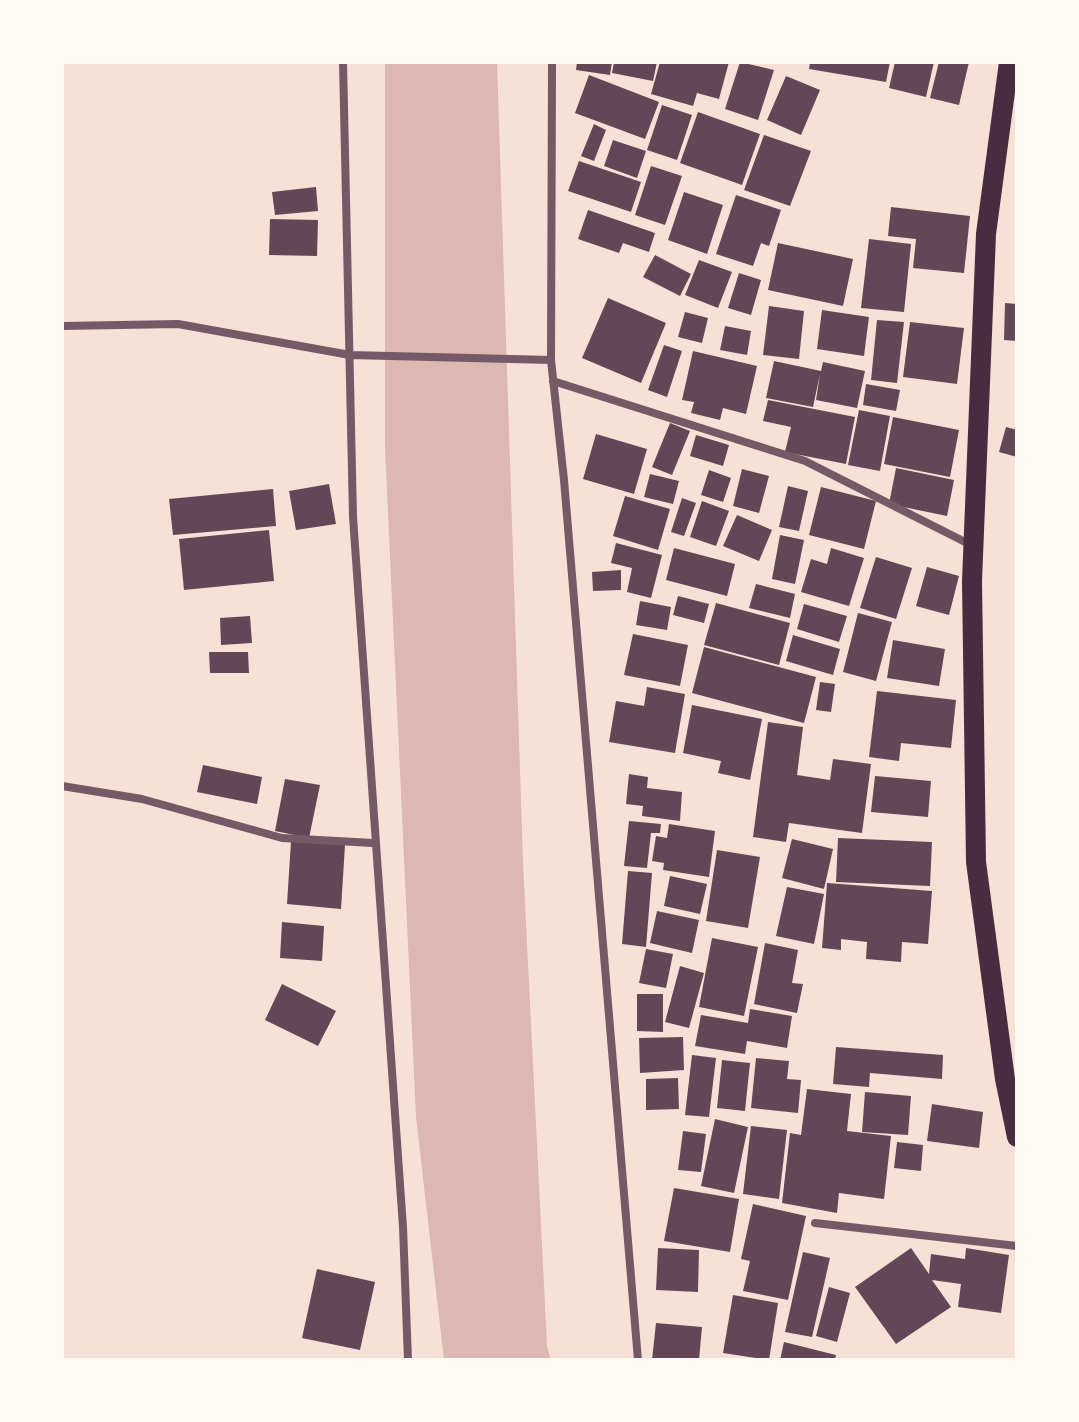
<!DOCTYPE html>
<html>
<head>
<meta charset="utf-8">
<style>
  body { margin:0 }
  #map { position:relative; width:1079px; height:1422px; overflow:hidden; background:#f7e1d7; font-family:Karla,sans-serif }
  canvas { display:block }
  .frame { position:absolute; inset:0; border:64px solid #fffaf5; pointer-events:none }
</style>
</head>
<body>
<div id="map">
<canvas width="1079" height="1422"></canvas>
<div class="frame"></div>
</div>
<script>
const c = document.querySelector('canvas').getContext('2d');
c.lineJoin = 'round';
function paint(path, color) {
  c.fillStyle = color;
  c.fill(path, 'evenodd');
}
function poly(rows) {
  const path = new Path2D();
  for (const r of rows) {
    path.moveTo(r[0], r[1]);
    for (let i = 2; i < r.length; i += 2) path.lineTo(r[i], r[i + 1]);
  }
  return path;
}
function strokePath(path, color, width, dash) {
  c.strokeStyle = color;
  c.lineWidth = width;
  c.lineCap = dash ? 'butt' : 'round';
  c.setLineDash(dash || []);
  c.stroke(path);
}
paint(poly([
  [385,62,497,62,523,862,547,1346,551,1360,444,1360,416,1117,385,449]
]), '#dcb8b0');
paint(poly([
  [577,62,612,62,610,75,576,70],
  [614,62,657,62,653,81,612,73],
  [660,62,729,62,719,99,697,93,693,106,651,94],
  [740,62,774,70,758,120,725,109],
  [810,62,890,62,886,82,809,69],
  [895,62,934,62,926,97,889,88],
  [939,62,969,62,959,105,930,98],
  [589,75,659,102,645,139,575,113],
  [786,76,820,90,801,135,767,120],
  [662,105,692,115,677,160,647,150],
  [698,112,760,134,742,185,680,163],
  [594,124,606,130,594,161,581,156],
  [764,135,811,151,790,206,744,190],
  [613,140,646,151,637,178,604,166],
  [579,161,641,182,631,212,568,191],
  [651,166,682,176,665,225,635,215],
  [316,187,318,211,275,215,272,192],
  [684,192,723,205,707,254,668,240],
  [736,195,781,210,769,246,761,243,753,266,716,254],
  [891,207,970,216,964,273,913,268,916,239,888,236],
  [588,210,655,233,649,252,623,243,619,253,578,239],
  [270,219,318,220,317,256,269,255],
  [869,239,911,244,904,312,861,308],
  [778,243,853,259,843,306,768,290],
  [655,255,691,274,680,296,643,277],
  [699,260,732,272,718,308,685,295],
  [739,273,761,280,751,315,728,308],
  [608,298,666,323,641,383,582,358],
  [1005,303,1017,304,1017,341,1004,340],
  [769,306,804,311,799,359,763,355],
  [822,310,869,317,864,356,817,349],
  [685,312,708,318,702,343,678,337],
  [877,320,904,322,897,383,871,380],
  [910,322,964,328,957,384,903,377],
  [725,326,751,331,747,355,720,350],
  [664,345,682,351,667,397,648,390],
  [693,351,757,366,746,414,723,408,720,420,691,413,694,402,682,400],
  [774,361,821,371,823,362,865,371,857,408,816,400,820,374,813,407,766,398],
  [866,384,900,390,896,411,863,405],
  [768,400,855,417,846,464,785,452,791,427,763,421],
  [859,410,890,416,880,471,848,465],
  [893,417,959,430,950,477,884,464],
  [670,423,690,431,672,475,652,467],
  [1006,427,1017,430,1017,457,999,452],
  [596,434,647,449,634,494,583,479],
  [696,435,729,445,723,466,690,456],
  [896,468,954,480,947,516,889,504],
  [742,469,769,476,759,513,733,506],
  [709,470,731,478,723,502,701,495],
  [650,474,679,481,673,504,644,497],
  [329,484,336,524,296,530,289,491],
  [788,486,808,491,799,531,779,527],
  [821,487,876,501,864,549,809,535],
  [273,489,276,526,173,535,169,499],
  [625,496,670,509,658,550,613,536],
  [682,498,696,503,684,536,671,532],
  [702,501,729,511,716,546,690,537],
  [737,515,772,530,759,561,723,546],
  [269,530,274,581,184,590,179,539],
  [780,535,804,540,795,584,772,579],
  [616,543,662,555,651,598,627,592,632,568,611,563],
  [674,548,735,564,727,596,666,580],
  [831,548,864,558,849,606,801,592,811,559,827,564],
  [876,557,912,568,896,619,860,608],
  [927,567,959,576,949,615,916,606],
  [621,570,621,590,593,591,592,572],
  [756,584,795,594,790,618,749,608],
  [678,596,709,604,704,623,673,615],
  [640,601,671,607,667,630,636,625],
  [716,603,790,623,779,665,704,645],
  [804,604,847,616,839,642,797,629],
  [858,613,892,622,876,681,843,672],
  [250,616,252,643,221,645,220,618],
  [633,634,688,645,680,686,624,675],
  [793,635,840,649,833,675,786,661],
  [893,640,945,649,939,686,887,678],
  [704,647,816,677,804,723,692,693],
  [209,652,248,652,249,673,210,673],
  [820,682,835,684,831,712,816,710],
  [647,687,685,694,675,753,609,742,616,701,644,706],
  [877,691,956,700,951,748,901,743,899,761,869,757],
  [692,705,762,719,750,780,718,773,721,761,683,753],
  [768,722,803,727,797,775,830,780,833,759,871,764,862,833,789,823,786,842,753,837],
  [203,765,262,777,257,804,197,792],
  [629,774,648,777,647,788,682,792,680,821,642,816,643,806,626,804],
  [875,776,931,781,928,817,871,812],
  [285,779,320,785,309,838,275,831],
  [629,821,661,824,660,833,651,833,647,868,624,866],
  [669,824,715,831,709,877,663,870,664,863,652,861,656,836,667,838],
  [838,838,932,842,930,886,836,882],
  [792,839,833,849,824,889,782,878],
  [291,841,345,845,341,909,287,904],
  [717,850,760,857,748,928,706,921],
  [628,871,652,873,646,947,622,944],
  [670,876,707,884,700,914,664,906],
  [827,883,932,891,928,944,902,942,901,962,866,959,867,942,841,939,841,950,822,948],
  [787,887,824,894,814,944,776,936],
  [657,911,699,920,692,953,650,943],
  [282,922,324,926,322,961,280,958],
  [712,938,758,947,744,1016,699,1007],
  [765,943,798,950,792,983,803,984,797,1013,754,1004],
  [646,949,673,954,666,988,639,983],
  [680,966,704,973,689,1028,665,1022],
  [282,984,336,1011,318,1046,265,1020],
  [637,994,663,994,663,1032,637,1031],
  [750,1009,792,1016,787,1048,747,1041,745,1054,695,1046,701,1015,748,1023],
  [683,1037,684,1070,640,1073,639,1038],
  [836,1047,943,1055,942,1079,870,1073,869,1087,833,1084],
  [692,1055,716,1058,709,1117,685,1115],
  [756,1058,789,1061,787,1079,801,1080,798,1113,751,1108],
  [722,1060,750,1063,745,1111,717,1108],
  [678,1078,679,1109,646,1110,646,1079],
  [807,1089,851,1094,847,1131,891,1136,884,1199,839,1193,837,1213,782,1203,790,1133,801,1135],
  [865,1092,911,1096,908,1135,862,1132],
  [932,1104,983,1112,979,1148,927,1141],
  [715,1119,748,1127,734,1193,701,1186],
  [751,1126,787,1130,779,1199,743,1194],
  [683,1131,706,1134,701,1172,678,1170],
  [897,1142,923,1145,921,1171,894,1168],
  [674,1188,739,1199,730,1252,664,1241],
  [753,1204,806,1216,788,1300,743,1291,750,1261,741,1259],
  [658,1248,699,1250,698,1292,656,1290],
  [911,1248,929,1274,931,1254,965,1259,966,1248,1009,1255,1001,1313,958,1307,961,1284,932,1280,951,1307,896,1344,855,1287],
  [803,1252,830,1258,812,1337,785,1332],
  [317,1269,375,1282,360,1350,302,1338],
  [829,1287,850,1293,837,1342,816,1336],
  [733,1295,778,1303,769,1360,723,1353],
  [656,1323,702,1327,699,1360,652,1360],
  [784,1342,836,1355,835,1360,780,1360]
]), '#644757');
strokePath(poly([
  [343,62,353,517,403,1227,408,1360],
  [552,62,551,360,564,480,638,1360],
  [62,326,178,324,350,355,551,360],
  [553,381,805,461,971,545],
  [62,786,142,799,282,838,373,843],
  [815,1223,1017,1246]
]), '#755966', 8);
strokePath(poly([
  [1009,62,986,234,972,581,976,862,1005,1079,1017,1137]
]), '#4a2c40', 20);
</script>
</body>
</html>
